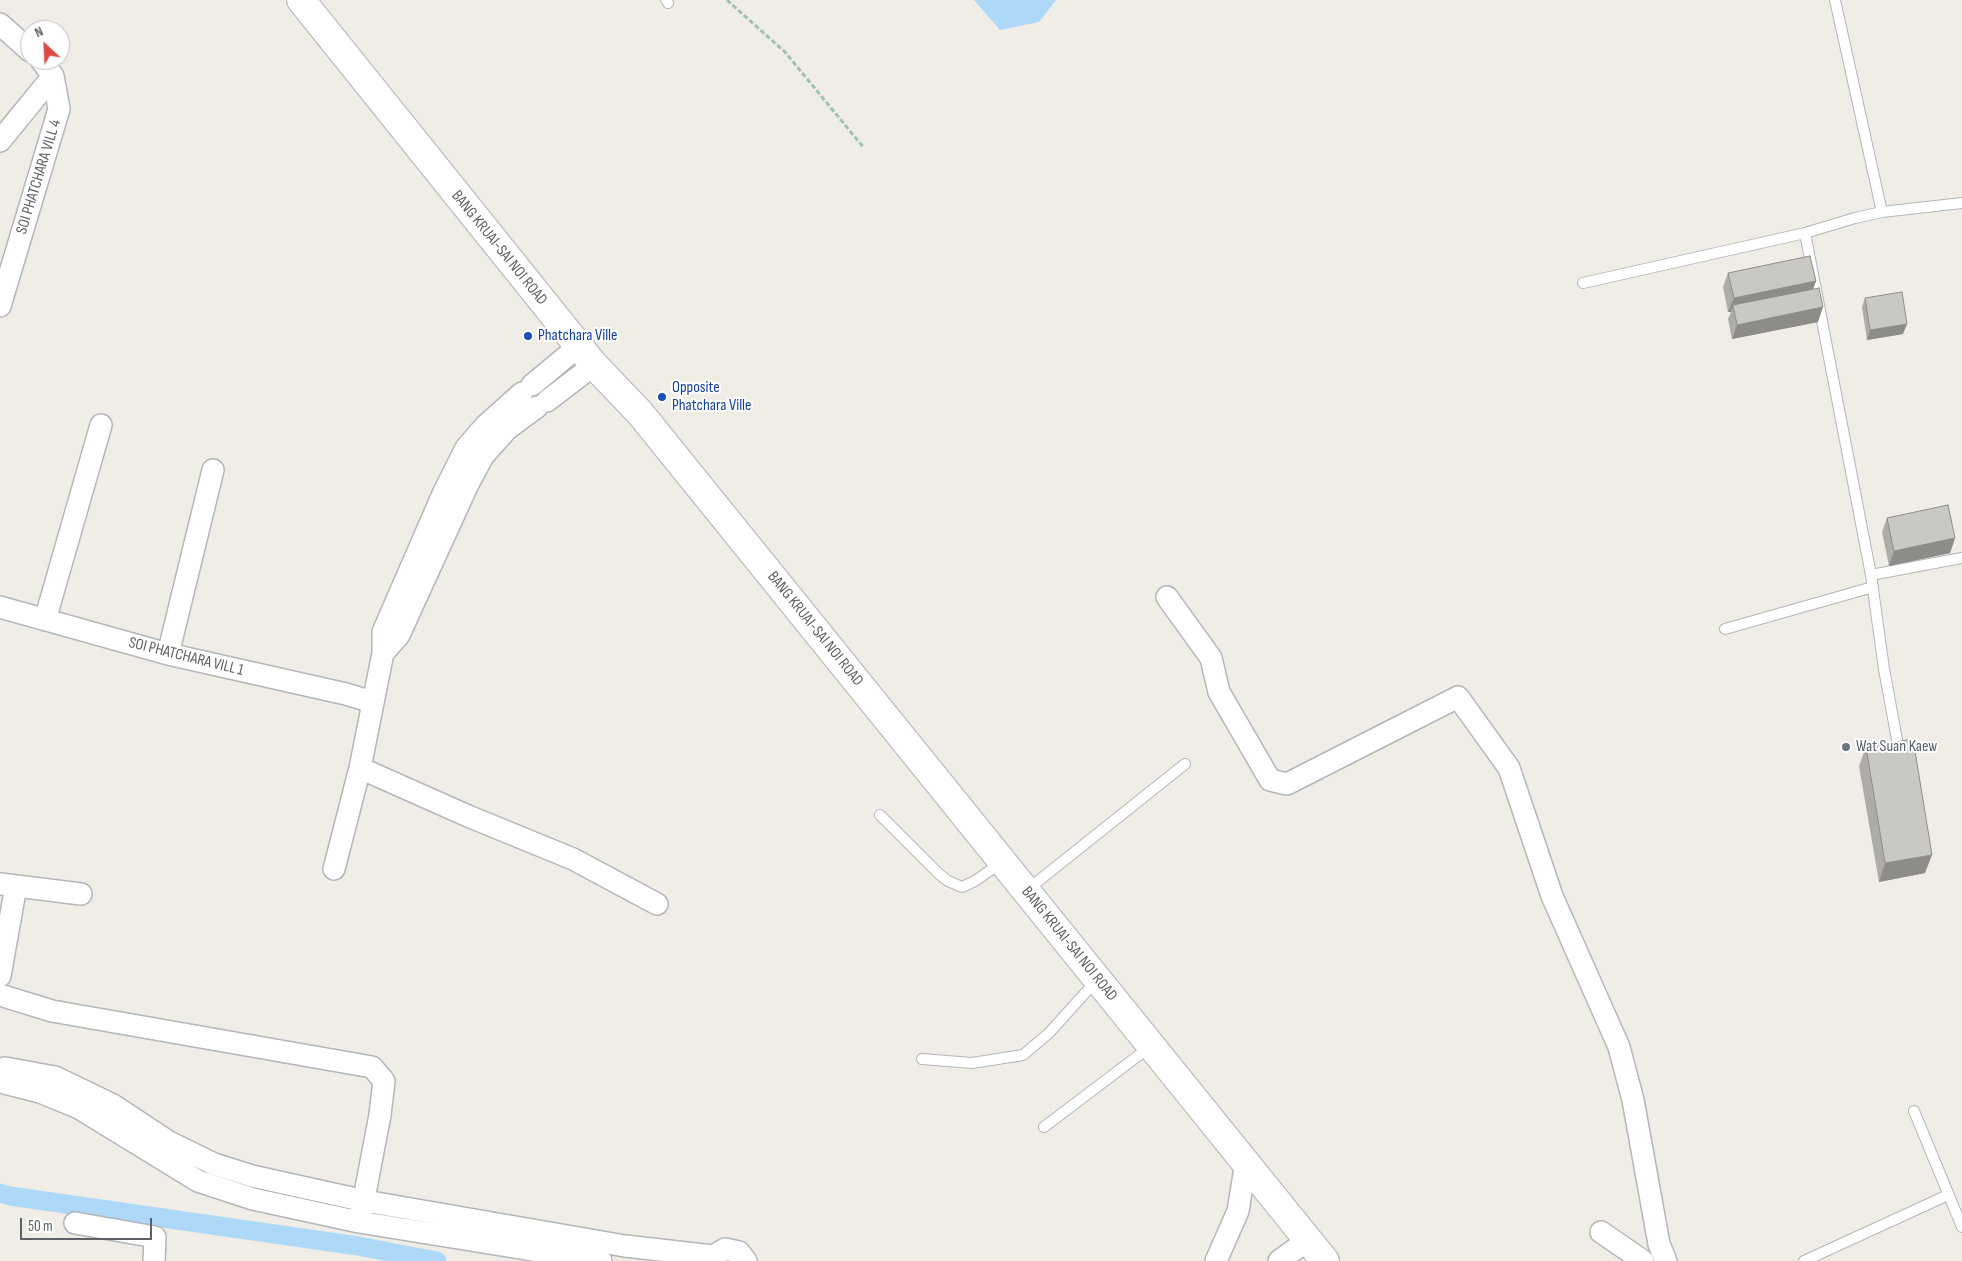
<!DOCTYPE html>
<html>
<head>
<meta charset="utf-8">
<style>
  body { margin:0 }
  #map { position:relative; width:1962px; height:1261px; overflow:hidden; background:#efede6; font-family:"Sofia Sans Condensed",sans-serif }
  canvas { display:block }
  .north { position:absolute; left:20px; top:20px; width:50px; height:50px; box-sizing:border-box; background:#fff; border:1px solid #bfc0c1; border-radius:50%; rotate:335deg; font-size:14px; font-weight:700; line-height:20px; text-align:center; color:#5e6165 }
  .north::after { content:''; display:block; margin:auto; width:18px; height:22px; background:#db4a40; clip-path:polygon(50% 0,100% 100%,50% 72%,0 100%) }
  .scale { position:absolute; left:20px; top:1218px; width:132px; height:22px; box-sizing:border-box; border:2px solid #5e6165; border-top:0; padding-left:6px; font-size:15px; line-height:18px; white-space:nowrap; color:#5e6165; -webkit-text-stroke:4px #fff; paint-order:stroke }
</style>
</head>
<body>
<div id="map">
<canvas width="1962" height="1261"></canvas>
<div class="north">N</div>
<div class="scale">50 m</div>
</div>
<script>
const c = document.querySelector('canvas').getContext('2d');
c.lineJoin = 'round';
function paint(path, color) {
  c.fillStyle = color;
  c.fill(path, 'evenodd');
}
function poly(rows) {
  const path = new Path2D();
  for (const r of rows) {
    path.moveTo(r[0], r[1]);
    for (let i = 2; i < r.length; i += 2) path.lineTo(r[i], r[i + 1]);
  }
  return path;
}
function strokePath(path, color, width, dash) {
  c.strokeStyle = color;
  c.lineWidth = width;
  c.lineCap = dash ? 'butt' : 'round';
  c.setLineDash(dash || []);
  c.stroke(path);
}
function label(font, color, halo, rows, align = 'center') {
  c.font = font + ' "Sofia Sans Condensed",sans-serif';
  c.lineWidth = 4;
  c.setLineDash([]);
  c.textBaseline = 'middle';
  c.strokeStyle = halo;
  c.fillStyle = color;
  for (const [text, x, y, turn = 0] of rows) {
    c.save();
    c.translate(x, y);
    c.rotate((+turn || 0) * Math.PI / 180);
    c.textAlign = isNaN(turn) ? turn : align;
    if (halo) c.strokeText(text, 0, 0);
    c.fillText(text, 0, 0);
    c.restore();
  }
}
paint(poly([
  [974,0,1056,0,1039,22,1000,30]
]), '#add8f8');
strokePath(poly([
  [0,1193,10,1196,358,1246,437,1261]
]), '#add8f8', 19);
const lane = poly([
  [666,0,668,3],
  [1835,0,1882,212],
  [1805,233,1855,218,1882,212,1962,203],
  [1583,283,1805,233,1871,575,1884,669,1898,745],
  [1871,575,1962,558],
  [1725,629,1873,587],
  [880,815,939,874,948,881,962,887,975,881,1002,862],
  [1027,890,1185,764],
  [922,1059,972,1063,1023,1055,1049,1033,1096,981],
  [1914,1111,1962,1227],
  [1044,1127,1151,1046],
  [1804,1261,1948,1195]
]);
const street = poly([
  [0,24,30,51],
  [0,141,53,76],
  [0,306,59,109,53,76,41,60],
  [532,385,579,346],
  [547,401,594,365],
  [1167,597,1211,658,1219,692,1270,780,1287,784,1458,697,1509,768,1552,896,1619,1047,1633,1100,1659,1244,1666,1261],
  [0,607,168,654,346,694,372,702],
  [45,620,101,425],
  [383,653,399,635,468,484,483,456,507,429,537,407],
  [168,654,213,470],
  [360,768,468,816,573,859,657,904],
  [334,869,360,768,383,653,383,632,443,494,466,448,486,425,522,393],
  [0,884,81,894],
  [0,976,16,886],
  [0,995,52,1011,372,1067,384,1081,380,1115,361,1214],
  [5,1068,55,1077,113,1105,169,1142,214,1164,252,1176,365,1201,625,1246,713,1256],
  [0,1082,40,1092,79,1108,198,1181,253,1199,359,1222,601,1261],
  [75,1223,155,1237,154,1261],
  [1601,1232,1643,1261],
  [710,1261,713,1256,725,1249,739,1252,746,1261],
  [1216,1261,1238,1211,1246,1162],
  [1279,1261,1308,1240]
]);
const secondary = poly([
  [301,0,594,365,640,413,1325,1261]
]);
strokePath(lane, '#b3b6ba', 12);
strokePath(street, '#b3b6ba', 24);
strokePath(secondary, '#b2b5b9', 30);
strokePath(poly([
  [727,0,785,52,864,148]
]), '#9ec5a9', 3, [5, 2.5]);
strokePath(lane, '#fff', 10);
strokePath(street, '#fff', 21);
strokePath(secondary, '#fff', 28);
paint(poly([
  [1728,273,1816,281,1813,289,1818,322,1732,339,1728,319,1731,312,1728,312,1723,287],
  [1865,298,1903,334,1867,340,1862,307],
  [1887,518,1955,538,1950,553,1889,566,1882,532],
  [1866,747,1925,873,1879,882,1859,766]
]), '#aeaca8');
paint(poly([
  [1816,281,1811,295,1733,305,1731,312,1728,312,1734,298],
  [1823,307,1818,322,1732,339,1737,325],
  [1907,324,1903,334,1867,340,1870,330],
  [1955,538,1950,553,1889,566,1894,551],
  [1932,855,1925,873,1879,882,1885,863]
]), '#8d8c88');
const building = poly([
  [1810,256,1816,281,1734,298,1728,273,1810,256],
  [1819,288,1823,307,1737,325,1733,305,1819,288],
  [1902,292,1907,324,1870,330,1865,298,1902,292],
  [1948,505,1955,538,1894,551,1887,518,1948,505],
  [1913,739,1932,855,1885,863,1866,747,1913,739]
]);
paint(building, '#cac8c3');
strokePath(building, '#8d8c88', 1);
for (const [x, y, r, color] of [
  [528,336,5,"#1a4fb4"],
  [662,397,5,"#1a4fb4"],
  [1846,747,5,"#6b7280"]
]) {
  const dot = new Path2D();
  dot.arc(x, y, r, 0, 2 * Math.PI);
  c.fillStyle = color;
  c.fill(dot);
  strokePath(dot, '#fff', 2);
}
label('16px', '#5e6165', '#fff', [
  ["SOI PHATCHARA VILL 4",39,177,-73],
  ["BANG KRUAI-SAI NOI ROAD",499,248,51],
  ["BANG KRUAI-SAI NOI ROAD",815,629,51],
  ["SOI PHATCHARA VILL 1",186,657,14],
  ["BANG KRUAI-SAI NOI ROAD",1069,944,51]
]);
label('16px', '#164399', '#fff', [
  ["Phatchara Ville",538,336],
  ["Opposite",672,388],
  ["Phatchara Ville",672,406]
], 'left');
label('16px', '#5b616d', '#fff', [
  ["Wat Suan Kaew",1856,747]
], 'left');
</script>
</body>
</html>
